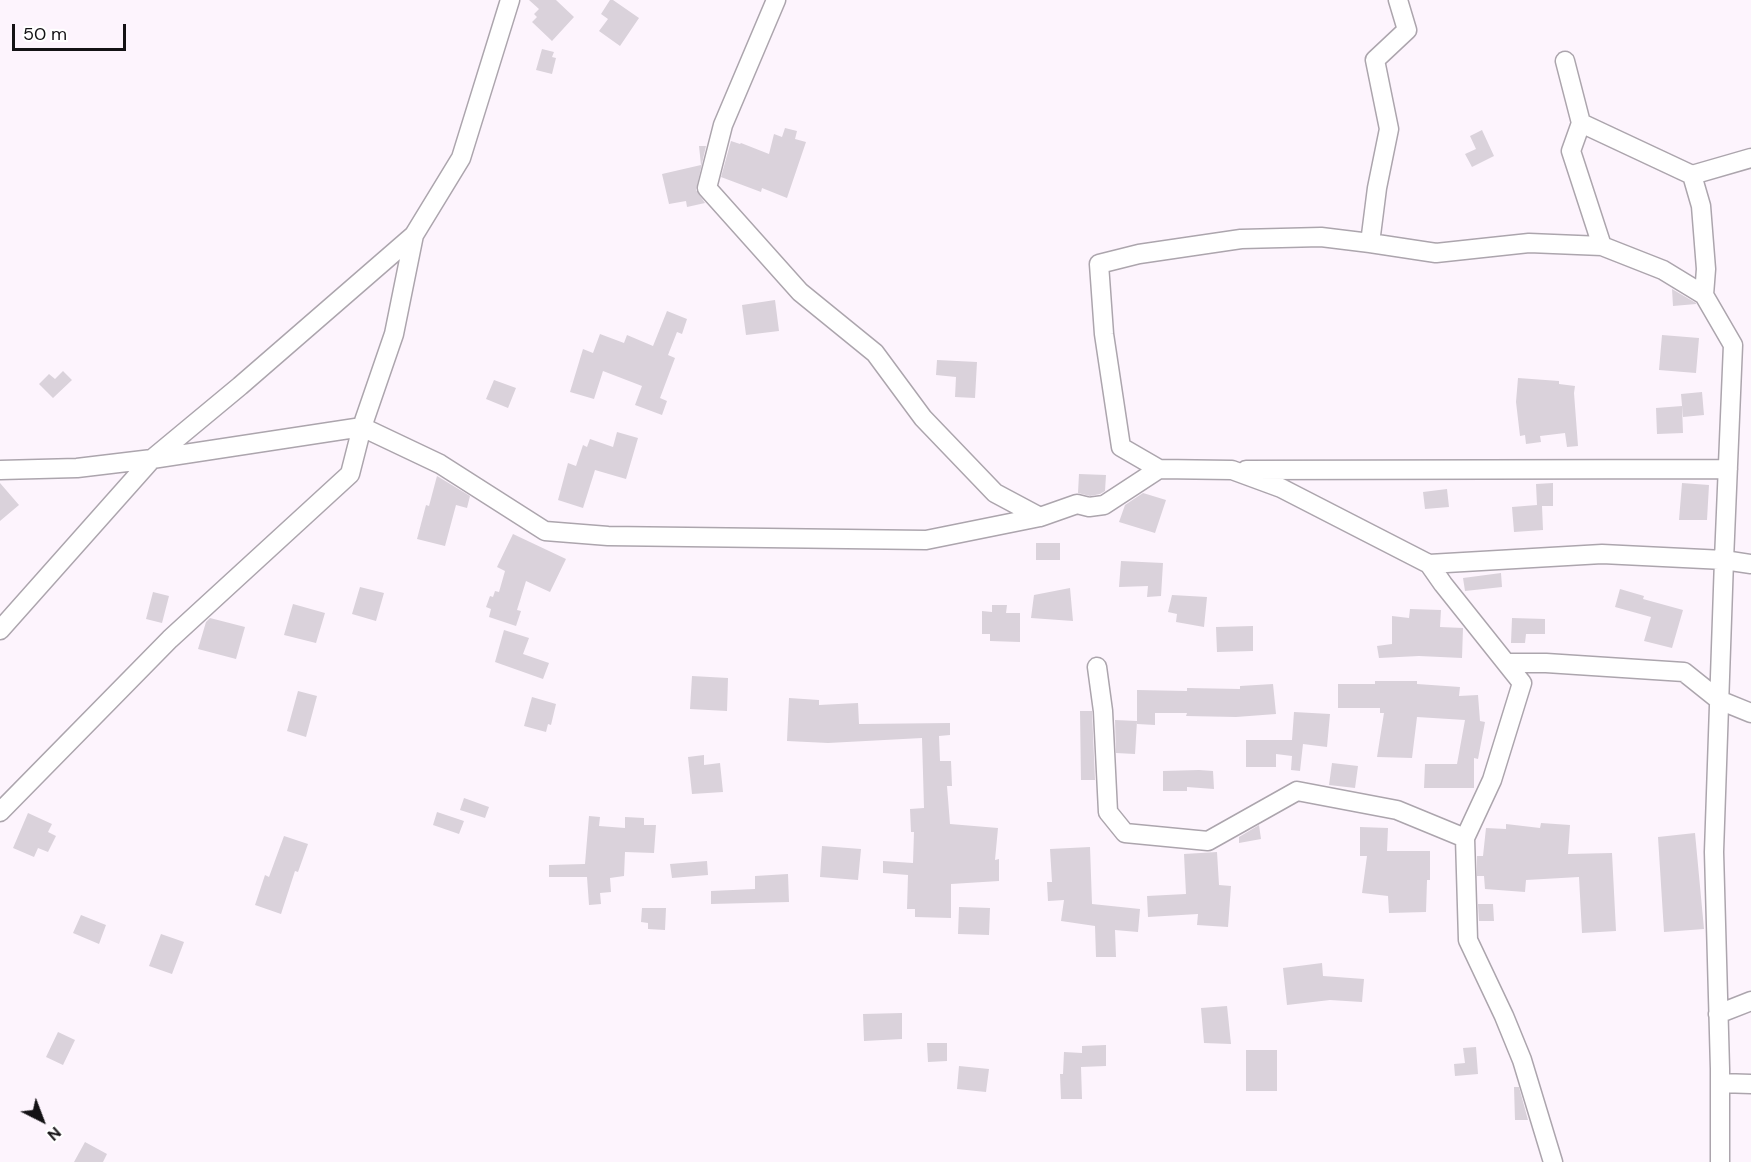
<!DOCTYPE html>
<html>
<head>
<meta charset="utf-8">
<style>
  body { margin:0 }
  #map { position:relative; width:1751px; height:1162px; overflow:hidden; background:#fdf4fd; font-family:"DM Sans",sans-serif }
  canvas { display:block }
  .north { position:absolute; left:12px; top:1090px; width:60px; height:60px; -webkit-text-stroke:4px #fff; paint-order:stroke; rotate:138deg; font-size:16px; font-weight:700; line-height:24px; text-align:center; color:#141215 }
  .north::after { content:''; display:block; margin:auto; width:21px; height:27px; background:#141215; clip-path:polygon(50% 0,100% 100%,50% 72%,0 100%) }
  .scale { position:absolute; left:12px; top:24px; width:114px; height:27px; box-sizing:border-box; border:3px solid #141215; border-top:0; padding-left:8px; font-size:18px; line-height:21px; white-space:nowrap; color:#141215; -webkit-text-stroke:4px #fff; paint-order:stroke }
</style>
</head>
<body>
<div id="map">
<canvas width="1751" height="1162"></canvas>
<div class="north">N</div>
<div class="scale">50 m</div>
</div>
<script>
const c = document.querySelector('canvas').getContext('2d');
c.lineJoin = 'round';
function paint(path, color) {
  c.fillStyle = color;
  c.fill(path, 'evenodd');
}
function poly(rows) {
  const path = new Path2D();
  for (const r of rows) {
    path.moveTo(r[0], r[1]);
    for (let i = 2; i < r.length; i += 2) path.lineTo(r[i], r[i + 1]);
  }
  return path;
}
function strokePath(path, color, width, dash) {
  c.strokeStyle = color;
  c.lineWidth = width;
  c.lineCap = dash ? 'butt' : 'round';
  c.setLineDash(dash || []);
  c.stroke(path);
}
paint(poly([
  [529,0,556,0,574,17,552,41,532,22,537,17,534,14,539,9],
  [610,0,613,0,639,18,620,46,599,31,608,19,601,14],
  [542,49,554,52,552,57,556,58,552,74,536,70],
  [785,128,797,131,795,139,806,142,787,198,762,188,761,192,721,177,731,141,740,144,741,143,769,154,774,134,782,137],
  [1482,130,1494,156,1472,167,1465,154,1476,149,1470,136],
  [699,146,706,146,696,190,705,203,687,207,686,201,669,204,662,174,701,165],
  [1672,289,1696,303,1696,304,1673,306],
  [775,300,779,331,746,335,742,305],
  [667,311,687,319,682,334,677,332,668,355,675,358,660,398,667,401,662,415,635,405,642,386,603,371,594,399,570,392,583,349,593,353,600,334,624,343,627,335,653,346],
  [1662,335,1699,338,1696,373,1659,370],
  [937,360,977,362,975,398,955,397,956,377,936,375],
  [63,371,72,380,53,398,39,384,49,374,55,379],
  [1518,378,1559,381,1559,384,1575,386,1574,393,1578,446,1567,447,1565,433,1540,436,1541,442,1526,444,1525,435,1520,436,1516,402],
  [494,380,516,388,508,408,486,399],
  [1702,392,1704,415,1683,417,1681,394],
  [1682,406,1683,433,1657,434,1656,408],
  [617,432,638,438,626,479,595,470,583,508,558,500,568,463,576,466,583,445,587,447,590,439,613,447],
  [1079,474,1106,475,1105,491,1100,494,1090,496,1078,493],
  [437,476,470,496,467,508,456,505,445,546,417,539,426,505,429,506],
  [0,483,19,505,0,521],
  [1553,483,1553,506,1542,506,1543,530,1514,532,1512,507,1537,505,1536,484],
  [1682,483,1709,485,1707,520,1679,520],
  [1447,489,1449,507,1425,509,1423,492],
  [1143,493,1166,500,1155,533,1119,522,1125,505],
  [513,534,566,559,550,592,526,581,517,610,521,611,516,626,489,617,491,609,486,607,490,596,493,597,495,591,499,592,505,571,497,567],
  [1036,543,1060,543,1060,560,1036,560],
  [1121,561,1163,563,1161,596,1147,597,1148,586,1119,587],
  [1501,573,1502,587,1465,591,1463,578],
  [360,587,384,593,376,621,352,614],
  [1070,588,1073,621,1031,618,1034,595],
  [1620,589,1644,596,1643,599,1683,610,1672,648,1644,641,1651,617,1615,607],
  [153,592,169,596,162,623,146,619],
  [1172,595,1207,597,1204,627,1176,622,1177,614,1168,612],
  [293,604,325,613,316,643,284,635],
  [992,605,1007,605,1006,613,1020,613,1020,642,990,641,990,634,982,634,982,611,992,612],
  [1410,609,1441,610,1440,627,1463,628,1462,658,1419,656,1379,658,1377,646,1392,644,1392,616,1409,618],
  [210,618,245,627,236,659,198,649,206,622],
  [1512,618,1545,619,1545,634,1526,634,1525,643,1511,643],
  [1253,626,1253,651,1217,652,1216,627],
  [504,630,529,638,523,654,549,663,543,679,495,662],
  [692,676,728,678,727,711,690,709],
  [1375,681,1417,681,1417,684,1460,687,1459,696,1478,695,1480,721,1485,722,1478,759,1474,758,1474,788,1424,788,1425,764,1457,764,1465,720,1417,717,1412,758,1377,757,1384,713,1380,713,1380,708,1338,708,1338,684,1375,684],
  [1273,684,1276,714,1236,717,1186,716,1187,713,1155,713,1155,725,1137,724,1137,690,1187,691,1187,688,1240,689,1240,686],
  [298,691,317,696,306,737,287,731],
  [532,697,556,704,551,725,548,724,546,732,524,726],
  [789,698,819,700,819,705,858,703,859,724,950,723,950,735,939,736,940,761,951,761,952,786,947,786,950,824,998,828,995,860,999,859,999,881,951,884,951,918,915,917,915,909,907,909,908,875,883,873,883,861,913,863,914,832,911,832,910,809,924,808,922,738,828,743,787,741],
  [1080,711,1092,711,1095,780,1081,780],
  [1294,712,1330,714,1327,747,1303,744,1300,771,1291,770,1292,756,1276,754,1276,767,1246,767,1246,740,1292,740],
  [1115,720,1137,721,1135,754,1116,753],
  [704,755,704,765,720,763,723,792,692,794,688,757],
  [1332,763,1358,766,1355,788,1329,785],
  [1199,770,1213,771,1214,789,1187,787,1187,791,1163,791,1163,771],
  [464,798,489,807,485,818,460,810],
  [437,812,464,821,459,834,433,825],
  [28,813,52,824,48,832,56,836,48,852,38,848,34,857,13,848],
  [589,816,600,817,599,826,625,828,625,817,644,818,644,825,656,825,654,853,625,852,624,876,610,878,611,892,600,893,601,904,589,905,587,877,549,877,549,865,585,864],
  [1541,823,1570,825,1568,854,1612,853,1616,931,1582,933,1579,877,1526,880,1525,892,1485,889,1484,876,1477,876,1477,856,1483,856,1486,828,1506,829,1506,824,1540,828],
  [1259,825,1261,839,1239,843,1239,837],
  [1360,827,1388,828,1387,851,1430,851,1430,880,1427,880,1426,912,1389,913,1388,896,1362,893,1367,856,1360,856],
  [1695,833,1704,929,1664,932,1658,837],
  [284,836,308,844,298,872,295,871,281,914,255,905,265,875,269,877],
  [822,846,861,849,858,880,820,877],
  [1090,847,1092,904,1140,909,1138,932,1115,930,1116,957,1096,957,1095,926,1061,921,1064,900,1048,901,1047,882,1052,882,1050,849],
  [1217,852,1219,885,1231,886,1228,927,1197,925,1198,914,1148,917,1147,896,1186,894,1184,854],
  [707,861,708,875,672,878,670,864],
  [788,874,789,902,711,904,711,891,755,889,755,876],
  [1478,904,1493,904,1494,921,1479,921],
  [959,907,990,908,989,935,958,934],
  [642,908,666,908,665,930,648,929,648,923,641,922],
  [81,915,106,925,99,944,73,933],
  [161,934,184,942,172,974,149,966],
  [1322,963,1323,976,1364,979,1362,1002,1330,1000,1287,1005,1283,968],
  [1227,1006,1231,1044,1204,1043,1201,1008],
  [902,1013,902,1039,864,1041,863,1014],
  [58,1032,75,1040,63,1065,46,1057],
  [927,1043,947,1043,947,1061,928,1062],
  [1106,1045,1106,1066,1081,1067,1082,1099,1061,1099,1060,1074,1063,1074,1064,1052,1082,1053,1082,1046],
  [1476,1047,1478,1074,1455,1076,1454,1064,1465,1063,1463,1048],
  [1246,1050,1277,1050,1277,1091,1246,1091],
  [959,1066,989,1069,986,1092,957,1089],
  [1514,1087,1519,1087,1528,1120,1515,1120],
  [85,1142,107,1154,103,1162,74,1162]
]), '#dad2db');
const minor = poly([
  [776,0,723,125,707,188,800,292,875,353,923,418,995,493,1040,517,1077,504,1089,507,1104,505,1159,469,1232,470,1281,488,1429,564,1602,554,1724,560,1751,564],
  [1565,61,1581,123,1571,151,1602,246],
  [1581,123,1692,175],
  [1370,243,1436,253,1529,243,1602,246,1663,270,1704,295,1733,345,1724,560,1714,852,1720,1069,1720,1162],
  [1704,295,1706,269,1701,206,1692,175,1751,158],
  [1159,469,1121,447,1104,334,1099,264,1139,254,1241,239,1321,237,1370,243,1377,188,1389,129,1375,60,1407,30,1398,0],
  [0,470,77,468,152,459,362,427,440,464,545,531,608,536,926,540,1040,517],
  [1246,470,1728,469],
  [1429,564,1443,584,1522,683,1492,780,1465,838,1468,940,1504,1016,1522,1060,1553,1162],
  [0,630,152,459,240,386,414,235],
  [1506,663,1546,663,1684,672,1719,700,1751,713],
  [1097,667,1103,711,1108,812,1125,833,1208,841,1297,791,1397,810,1465,838],
  [0,812,170,639,350,474,362,427,394,334,414,235,461,158,510,0],
  [1718,1014,1751,1001],
  [1720,1083,1751,1084]
]);
strokePath(minor, '#aca5ad', 21);
strokePath(minor, '#fff', 18);
</script>
</body>
</html>
